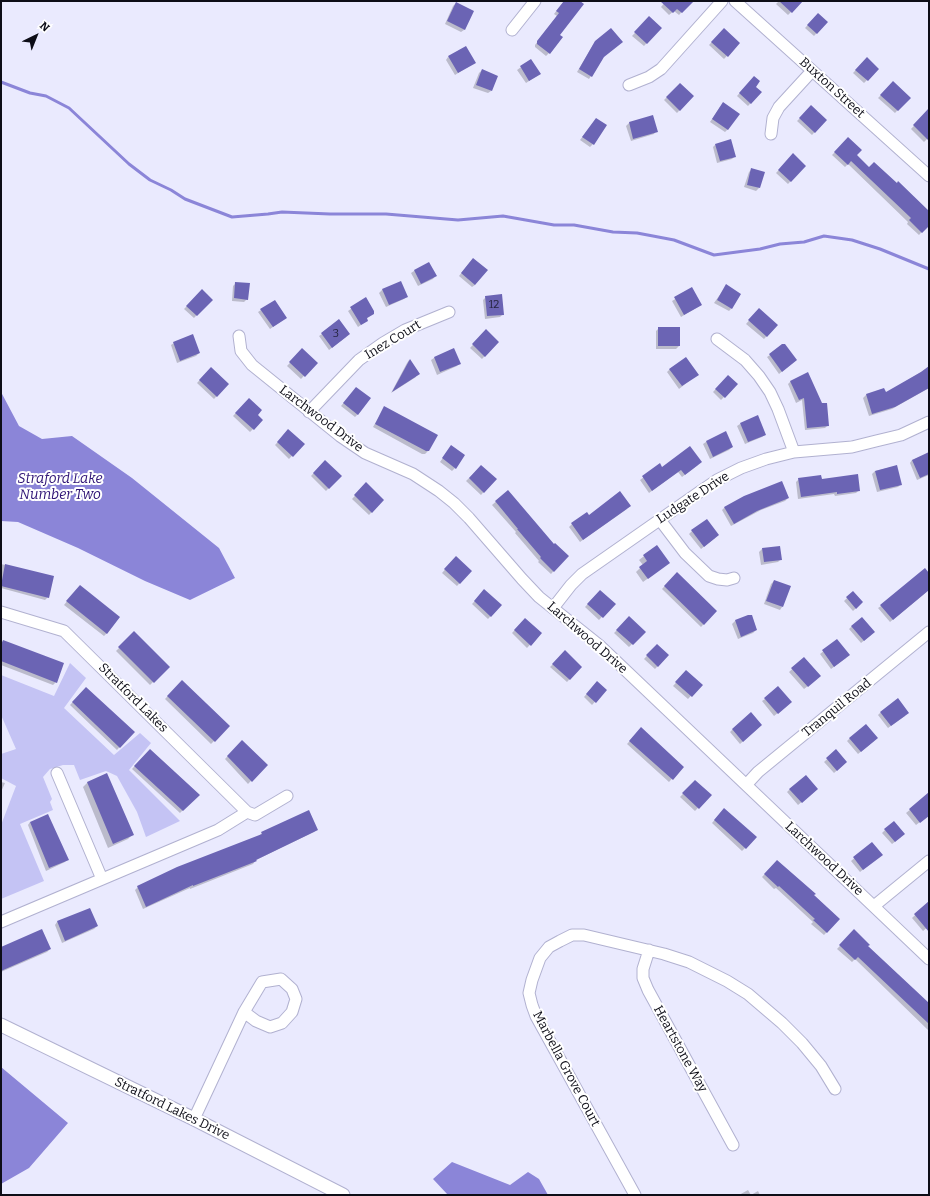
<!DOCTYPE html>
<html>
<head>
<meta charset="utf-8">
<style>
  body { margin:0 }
  #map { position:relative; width:930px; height:1196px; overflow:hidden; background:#eaeafe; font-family:Bitter,serif }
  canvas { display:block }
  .frame { position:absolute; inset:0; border:2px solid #0d0d17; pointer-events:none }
  .north { position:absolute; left:16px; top:16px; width:40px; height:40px; -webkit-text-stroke:3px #fff; paint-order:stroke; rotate:43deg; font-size:11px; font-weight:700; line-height:16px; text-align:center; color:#0d0d17 }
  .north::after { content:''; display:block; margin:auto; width:14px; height:18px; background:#0d0d17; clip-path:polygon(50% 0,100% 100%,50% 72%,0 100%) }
</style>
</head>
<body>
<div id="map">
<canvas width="930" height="1196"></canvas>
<div class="frame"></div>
<div class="north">N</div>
</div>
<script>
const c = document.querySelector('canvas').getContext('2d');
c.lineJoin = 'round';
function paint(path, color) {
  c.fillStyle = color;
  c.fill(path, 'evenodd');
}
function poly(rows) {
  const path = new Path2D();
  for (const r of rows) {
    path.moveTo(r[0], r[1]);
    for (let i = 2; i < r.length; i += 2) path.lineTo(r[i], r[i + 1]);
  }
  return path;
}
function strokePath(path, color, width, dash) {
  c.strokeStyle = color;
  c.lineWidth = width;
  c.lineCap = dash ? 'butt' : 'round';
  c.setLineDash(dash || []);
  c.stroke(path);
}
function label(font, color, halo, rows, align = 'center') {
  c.font = font + ' Bitter,serif';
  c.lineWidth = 4;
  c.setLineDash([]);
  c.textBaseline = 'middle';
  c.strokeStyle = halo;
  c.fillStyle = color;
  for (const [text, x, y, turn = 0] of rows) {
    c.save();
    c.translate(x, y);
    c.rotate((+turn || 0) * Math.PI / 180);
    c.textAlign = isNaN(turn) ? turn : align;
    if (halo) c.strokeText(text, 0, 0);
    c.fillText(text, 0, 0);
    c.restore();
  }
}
paint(poly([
  [70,663,86,678,64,708,114,755,140,733,151,743,129,770,180,821,146,837,137,812,117,776,106,771,80,780,74,765,63,765,50,769,43,777,52,799,50,802,53,810,20,824,44,881,1,899,1,825,16,786,1,778,1,754,16,749,1,715,1,675,54,696]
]), '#c4c3f4');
paint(poly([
  [1,392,19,426,42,439,72,436,132,478,219,548,235,578,190,600,145,581,78,548,18,522,1,521],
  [1,1067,68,1123,29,1168,1,1184],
  [452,1162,510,1185,528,1172,539,1179,548,1195,448,1195,433,1179]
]), '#8b85d8');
paint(poly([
  [564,1,578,1,549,53,546,56,535,47,535,45,557,16,554,14],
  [666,1,692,1,679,15,674,11,669,15,661,7],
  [779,1,802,1,788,15,776,4],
  [456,3,473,11,464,30,461,32,445,24,453,6],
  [818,14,827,22,814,36,805,28],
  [649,18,661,28,644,46,632,36],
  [724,29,739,43,724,59,709,45],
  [593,45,603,58,589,79,577,72],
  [448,57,474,63,455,75,446,60],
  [867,58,878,69,864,83,853,73],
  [531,60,537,76,526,83,517,70],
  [482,70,491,91,488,93,473,88,479,73],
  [754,77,754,87,761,92,748,106,737,96],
  [893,83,909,98,895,113,878,98],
  [680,84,693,96,677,113,664,100],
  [720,107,728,129,725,132,710,122],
  [811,107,826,120,812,135,797,121],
  [926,113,929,116,929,137,924,142,911,129],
  [652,117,656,131,654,134,631,141,626,126,629,123],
  [596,119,593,144,590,147,580,140],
  [848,139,856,155,869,168,929,212,929,224,919,235,907,224,908,222,848,164,845,167,832,155],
  [715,145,735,156,732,159,717,163,713,147],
  [793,155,805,166,788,184,776,173],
  [752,169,759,188,756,191,744,187,749,172],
  [470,262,475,285,472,287,459,276],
  [429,263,435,276,433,279,418,286,411,273,414,271],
  [400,282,407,296,404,299,386,307,379,293,382,290],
  [236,283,247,299,244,302,232,301,233,286],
  [726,286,731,309,729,311,714,303],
  [692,289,701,305,681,317,672,301],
  [202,291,211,300,194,318,184,309],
  [486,297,503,314,500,317,485,319,483,300],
  [365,299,373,314,366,319,367,320,364,323,358,327,348,311],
  [759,309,777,325,764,339,746,324],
  [261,310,286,318,270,329,258,312],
  [659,328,679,346,676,349,656,349,656,331],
  [486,331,498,342,482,359,470,348],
  [322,334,346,337,329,350,319,336],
  [174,343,199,353,196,356,177,363,171,345],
  [453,349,459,363,457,366,437,375,431,360,434,358],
  [302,350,316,363,301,379,287,366],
  [770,355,796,360,779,374,767,357],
  [409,360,416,377,391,393,407,363],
  [929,367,929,388,892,409,869,416,863,398,866,395,884,390,885,394],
  [211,368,228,384,214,399,197,383],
  [670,369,694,377,679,389,667,372],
  [728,376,737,384,721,400,713,392],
  [791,381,828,425,825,428,805,430,802,400,796,403,788,384],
  [356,388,358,414,355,417,341,406],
  [249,399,256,415,262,420,250,432,233,416],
  [384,408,428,451,425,454,422,454,373,427],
  [740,424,765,435,762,437,745,444,737,426],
  [288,431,303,444,289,459,275,445],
  [725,433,732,447,729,450,710,459,703,444,706,442],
  [449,449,455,468,452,471,440,462],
  [929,453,929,475,917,480,910,463,912,460],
  [325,461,340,476,326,491,311,476],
  [660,465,662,468,698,465,682,477,678,472,649,493,640,480],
  [481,466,495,479,481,495,466,481],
  [896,466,901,484,898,487,877,492,872,474,875,471],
  [799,479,821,480,859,490,856,493,835,496,834,494,798,499,796,482],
  [366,484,383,500,369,515,352,499],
  [508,491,553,545,567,556,551,574,538,562,539,561,515,533,516,532,492,505],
  [788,498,785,501,761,510,731,526,722,510,725,507],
  [627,509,580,542,569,527,572,524,588,516],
  [692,531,715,538,701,549,689,534],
  [657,546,669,563,643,582,636,572,643,565,639,560],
  [779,547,781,559,778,562,761,565,759,552,762,549],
  [456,557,471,571,457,586,442,573],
  [1,564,53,577,48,597,45,600,1,588],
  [677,573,716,611,701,627,662,589],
  [929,575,929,590,890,622,878,608],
  [774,581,782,607,780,610,764,604,771,584],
  [77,589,107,633,104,636,64,605],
  [484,591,500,606,488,619,472,604],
  [600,591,614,604,599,620,585,607],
  [853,592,862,602,853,611,844,601],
  [751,617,756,630,753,633,738,639,732,624,735,621],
  [629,618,644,632,629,647,614,633],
  [525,619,541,633,527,648,512,633],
  [852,626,871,635,861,643,849,629],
  [134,633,168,667,150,685,116,651],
  [837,640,846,658,831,669,820,654],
  [3,641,56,682,53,685,1,665,1,643],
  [657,645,668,655,655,669,644,659],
  [565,652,581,667,567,682,550,667],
  [804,658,817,679,804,689,789,672],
  [686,672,701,685,688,699,673,686],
  [182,681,229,726,211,744,165,699],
  [597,682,606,690,592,705,584,697],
  [86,688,133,732,117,750,70,705],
  [765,699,788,705,774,716,762,701],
  [880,713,905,716,888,728,878,715],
  [758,728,740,744,730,732,733,729],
  [641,729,683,767,669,782,627,744],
  [850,738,874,741,858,754,847,741],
  [242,741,266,765,248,784,225,759],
  [150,750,198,795,180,813,132,769],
  [836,751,843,765,834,773,824,762],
  [695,781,710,795,695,811,680,797],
  [1,782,5,783,1,792],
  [88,782,132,835,128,839,108,848,83,787],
  [790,789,814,792,798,805,787,792],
  [929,794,929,815,916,825,906,813],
  [724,809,756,837,742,851,712,823],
  [30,822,67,859,65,862,46,871,28,825],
  [317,829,314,832,256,860,253,864,190,889,190,888,143,909,135,890,138,887,259,836,262,833],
  [885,830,901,837,892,844,882,833],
  [872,843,879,857,860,872,851,861],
  [777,861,839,919,824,935,811,924,813,922,776,888,774,889,762,877],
  [929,902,929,926,923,931,912,918],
  [90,909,97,926,94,929,62,943,55,925,57,922],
  [854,931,867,946,929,1006,929,1031,855,959,852,962,837,949],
  [1,948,50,949,47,952,1,972],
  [748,1190,751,1195,758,1191,760,1195,739,1195]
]), '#0003');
strokePath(poly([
  [1,82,30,93,46,96,69,108,129,164,150,180,171,190,185,199,232,217,268,214,282,212,330,214,386,214,458,220,503,216,554,225,574,225,613,232,637,233,653,236,674,240,714,255,760,249,780,244,804,242,824,236,852,240,880,249,929,269]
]), '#8b85d8', 3);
paint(poly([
  [564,1,580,1,584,4,560,35,563,37,550,54,537,44,537,41,559,13,556,11],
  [660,1,694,1,682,13,677,9,673,13],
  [779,1,803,1,792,13],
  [456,2,474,11,465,30,447,21],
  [818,13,828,22,817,34,807,25],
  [649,16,662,28,647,44,634,32],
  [611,28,623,42,604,57,592,77,579,69,595,41],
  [724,28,740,43,728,57,711,42],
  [466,46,476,63,458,73,448,56],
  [867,57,879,69,868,81,855,70],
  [531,59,541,74,529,81,520,66],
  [482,69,498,76,492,91,476,85],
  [754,76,760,81,756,87,762,92,751,104,739,93],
  [893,81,911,98,898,111,880,95],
  [680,83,694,96,680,111,666,97],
  [723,102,740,114,728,130,712,119],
  [811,105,827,120,815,133,799,118],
  [929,108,929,141,913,125],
  [653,115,658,132,633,139,629,122],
  [596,118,607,125,594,145,582,137],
  [848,137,862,150,857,155,869,167,874,162,897,183,898,181,929,211,929,226,922,233,909,220,911,218,851,161,848,165,834,152],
  [731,139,736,157,720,161,715,144],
  [793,153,806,166,791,182,778,170],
  [751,168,765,172,760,188,747,185],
  [473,258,488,270,475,285,461,273],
  [429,262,437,276,421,284,414,270],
  [401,281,408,297,389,305,382,289],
  [235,282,250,283,248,300,234,298],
  [726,284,741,294,732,309,717,300],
  [692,287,702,305,684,315,674,297],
  [202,289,213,300,197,316,186,306],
  [502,294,504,315,487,316,485,296],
  [366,297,374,311,374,314,367,318,368,321,361,325,350,307],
  [275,300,287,318,273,327,260,309],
  [759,308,778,325,767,337,748,320],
  [339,319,350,334,332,348,321,333],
  [658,327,680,327,680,346,658,346],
  [486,329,499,342,485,357,472,344],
  [193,334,200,353,180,361,173,342],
  [782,344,785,344,797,360,782,372,769,354],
  [302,348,318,363,305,377,289,362],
  [454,348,461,364,440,372,434,357],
  [686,357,699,375,682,386,669,369],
  [410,359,420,374,392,392],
  [929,366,929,388,895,407,872,414,866,394,884,388,886,392,921,372],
  [211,367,229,384,217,397,199,380],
  [808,372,822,403,827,403,829,426,807,428,804,398,799,400,790,381],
  [728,375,738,384,725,398,715,389],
  [356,387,371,398,358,415,343,403],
  [249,398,262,410,258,415,263,420,254,430,235,413],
  [384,406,438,435,429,451,426,451,375,424],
  [758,415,766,435,748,442,740,423],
  [288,429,305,444,293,457,277,442],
  [726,431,733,447,713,457,706,441],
  [451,445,465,455,456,469,442,458],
  [690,446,702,462,685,475,681,470,652,491,642,476,660,463,662,467],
  [929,452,929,474,920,478,912,460],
  [325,460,342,476,329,489,313,473],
  [481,465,497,479,484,493,469,478],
  [897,465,902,485,880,490,875,471],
  [858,474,860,491,837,494,837,492,801,497,798,478,821,475,822,479],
  [782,481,789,498,757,511,734,524,724,507,744,496],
  [366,482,384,500,372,513,354,495],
  [508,490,554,544,555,543,569,556,554,572,540,558,541,557,517,529,518,529,495,501],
  [620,491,631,506,583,540,571,523,587,512,589,515],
  [707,519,719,535,704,547,691,530],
  [657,545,670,563,648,579,639,567,647,561,643,555],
  [780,546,782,560,764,562,762,548],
  [456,556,472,571,460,584,444,569],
  [5,564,54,576,49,598,1,586],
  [925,568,929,573,929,590,893,620,880,605],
  [677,572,717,611,704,625,664,586],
  [774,580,791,586,783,607,766,601],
  [80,585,120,617,107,634,66,601],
  [484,589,502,605,491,617,474,601],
  [600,590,616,604,603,618,587,604],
  [853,591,863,602,856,609,846,597],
  [748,615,752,615,757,630,741,637,735,620],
  [629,616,646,632,633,645,616,630],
  [862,617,875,632,864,641,851,626],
  [525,618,542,633,531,646,514,630],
  [134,631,170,667,154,683,118,647],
  [837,639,850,655,834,667,822,650],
  [3,640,64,663,57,683,1,661,1,645],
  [657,644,669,655,658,667,646,655],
  [565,650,582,667,570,680,552,664],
  [804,657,821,676,808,687,791,668],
  [686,670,703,685,692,697,675,682],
  [182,680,230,726,215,742,167,696],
  [597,681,607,690,596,703,586,694],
  [778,686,792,702,778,714,764,698],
  [86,687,135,732,120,748,72,702],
  [898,698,909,713,891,726,880,712],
  [751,712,762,725,743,742,732,729],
  [866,724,878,738,861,752,849,738],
  [641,727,684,767,673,780,629,741],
  [242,740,268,765,252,782,227,756],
  [150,749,200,795,183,811,134,766],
  [836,749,847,762,837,771,826,758],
  [107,773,134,835,113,844,87,782],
  [806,775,818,789,802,803,789,789],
  [695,780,712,795,699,809,682,793],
  [929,792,929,816,920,823,909,809],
  [724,808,757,837,746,849,714,820],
  [309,810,318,830,256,860,257,861,193,886,193,885,146,907,137,886,177,867,262,834,261,832],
  [48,814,69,860,49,868,30,822],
  [894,821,905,834,895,842,884,829],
  [872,842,883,855,863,870,853,857],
  [777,860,816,894,814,895,840,919,827,933,813,920,815,919,779,886,778,887,764,874],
  [929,901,929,932,914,914],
  [90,908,98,926,65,941,57,921],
  [42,929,51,949,1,971,1,947],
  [854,929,870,945,868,946,929,1003,929,1024,858,957,855,960,839,945]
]), '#6b64b4');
const minor = poly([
  [735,1,929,176],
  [512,30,535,1],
  [629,85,649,77,661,69,722,1],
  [771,134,773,118,779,107,812,71],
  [239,336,241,351,252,365,340,436,365,453,413,474,439,491,454,503,469,518,522,579,539,597,599,645,929,959],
  [717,339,745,360,759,376,770,392,778,409,794,452],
  [309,412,359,360,383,343,405,330,449,312],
  [660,520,685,553,709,576,718,579,727,580,734,578],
  [553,608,571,585,582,574,698,493,717,480,741,468,766,459,794,452,852,447,876,441,901,435,929,422],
  [1,612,64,631,247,812,218,830,1,922],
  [57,773,102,879],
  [746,785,758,772,929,632],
  [247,812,255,815,287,796],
  [874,906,929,861],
  [649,950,643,969,643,978,648,990,733,1145],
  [194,1119,244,1012,262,982,281,979,292,989,296,999,292,1012,282,1023,270,1027,256,1021,244,1012],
  [635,1195,536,1016,532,1005,529,993,532,980,540,958,549,947,560,941,572,935,584,935,664,954,689,962,727,981,748,994,782,1023,802,1043,821,1066,835,1089]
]);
const tertiary = poly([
  [1,1025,194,1119,343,1195]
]);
strokePath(minor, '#b1b1d0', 13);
strokePath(tertiary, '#b1b1d0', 15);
strokePath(minor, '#fff', 11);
strokePath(tertiary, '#fff', 13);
label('11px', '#24233e', null, [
  ["12",494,305],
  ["3",336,334]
]);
label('13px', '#0d0d17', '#fff', [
  ["Buxton Street",832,88,42],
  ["Inez Court",393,340,-31],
  ["Larchwood Drive",321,419,37],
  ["Ludgate Drive",693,498,-33],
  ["Larchwood Drive",587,638,41],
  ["Stratford Lakes",133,698,45],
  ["Tranquil Road",837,708,-39],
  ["Larchwood Drive",824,859,43],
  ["Heartstone Way",680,1049,61],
  ["Marbella Grove Court",566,1069,62],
  ["Stratford Lakes Drive",172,1109,26]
]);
label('italic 14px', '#2e1375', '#fff', [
  ["Straford Lake",60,479],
  ["Number Two",60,495]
]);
</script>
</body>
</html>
